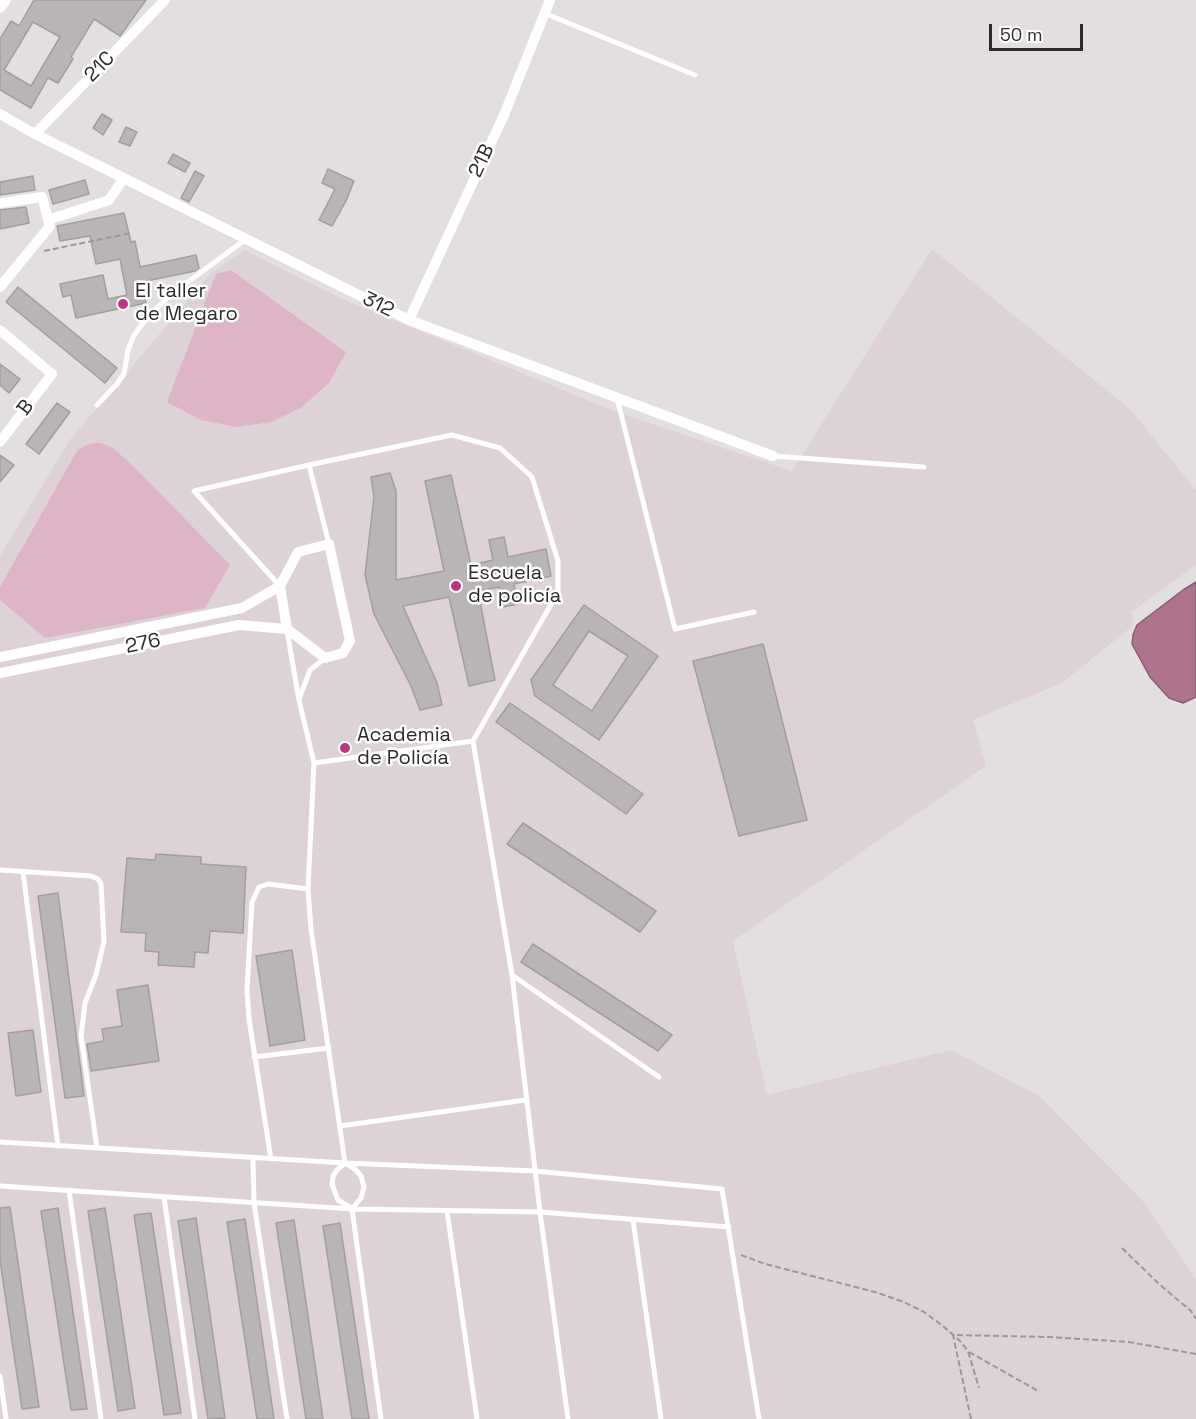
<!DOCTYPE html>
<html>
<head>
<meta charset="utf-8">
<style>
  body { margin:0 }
  #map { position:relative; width:1196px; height:1419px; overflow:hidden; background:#e3dfe0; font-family:"Space Grotesk",sans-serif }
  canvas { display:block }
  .scale { position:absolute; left:989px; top:24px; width:94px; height:27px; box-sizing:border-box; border:3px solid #2c2a2b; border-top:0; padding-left:8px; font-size:18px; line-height:21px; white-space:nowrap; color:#2c2a2b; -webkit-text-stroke:4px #fff; paint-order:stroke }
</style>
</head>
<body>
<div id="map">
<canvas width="1196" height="1419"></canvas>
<div class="scale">50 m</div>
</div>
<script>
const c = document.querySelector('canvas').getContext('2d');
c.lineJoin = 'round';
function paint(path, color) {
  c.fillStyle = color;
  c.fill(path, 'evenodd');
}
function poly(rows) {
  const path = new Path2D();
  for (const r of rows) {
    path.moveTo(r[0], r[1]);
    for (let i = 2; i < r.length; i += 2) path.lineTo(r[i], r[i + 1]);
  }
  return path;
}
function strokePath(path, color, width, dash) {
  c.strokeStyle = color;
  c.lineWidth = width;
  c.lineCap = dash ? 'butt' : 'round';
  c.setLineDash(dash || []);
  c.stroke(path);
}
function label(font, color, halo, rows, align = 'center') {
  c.font = font + ' "Space Grotesk",sans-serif';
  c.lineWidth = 5;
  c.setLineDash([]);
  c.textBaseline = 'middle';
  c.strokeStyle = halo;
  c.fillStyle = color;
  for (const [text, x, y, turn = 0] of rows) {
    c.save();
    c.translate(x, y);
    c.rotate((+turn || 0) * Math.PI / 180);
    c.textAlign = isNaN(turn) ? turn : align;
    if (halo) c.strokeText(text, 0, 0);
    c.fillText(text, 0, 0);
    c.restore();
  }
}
paint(poly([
  [932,249,1130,409,1196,490,1196,565,1131,612,1134,625,1062,683,973,720,986,766,733,941,767,1095,951,1050,1038,1095,1142,1200,1196,1279,1196,1419,0,1419,0,556,69,441,212,272,245,250,345,300,616,412,792,471]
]), '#ddd2d6');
paint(poly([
  [231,270,346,352,329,383,302,407,271,422,236,427,201,420,167,402,216,274],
  [94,443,101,443,113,448,136,469,230,565,205,608,45,638,0,600,0,587,77,451,84,446]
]), '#deb5c6');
const water = poly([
  [1196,582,1196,697,1183,703,1169,698,1150,677,1132,644,1133,635,1137,625,1183,590,1196,582]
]);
paint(water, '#ae748d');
strokePath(water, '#875e70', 1.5);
const building = poly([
  [34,0,146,0,120,36,94,19,71,57,73,59,58,83,48,78,31,108,0,90,0,39,11,21,19,26,34,0],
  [33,22,60,37,31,86,4,70,33,22],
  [102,114,112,120,103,135,93,128,102,114],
  [126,127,137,132,130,146,119,142,126,127],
  [173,154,190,163,185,172,168,163,173,154],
  [328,169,354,181,346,201,332,226,319,220,335,189,322,183,328,169],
  [195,171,204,176,189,202,181,198,195,171],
  [33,176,35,190,0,195,0,182,33,176],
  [85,180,89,194,53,204,49,190,85,180],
  [26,207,29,223,0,229,0,210,26,207],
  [124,213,131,242,135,241,140,267,196,255,199,268,195,271,142,282,146,303,76,318,71,295,63,297,60,284,103,275,108,299,127,295,120,259,96,264,90,236,60,241,57,226,124,213],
  [18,287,117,368,105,383,6,302,18,287],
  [0,364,20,379,9,393,0,385,0,364],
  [57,403,70,412,39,454,26,444,57,403],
  [0,455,14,465,0,482,0,455],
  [390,473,396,491,396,580,444,571,425,481,451,475,471,565,493,560,489,540,504,537,508,557,546,549,551,576,514,584,518,604,503,607,499,587,478,591,495,680,469,686,449,597,403,606,437,683,442,705,420,710,411,686,374,614,365,575,374,497,371,477,390,473],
  [584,605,658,656,599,740,535,696,531,680,584,605],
  [589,631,628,656,592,711,553,685,589,631],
  [763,644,807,820,739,836,693,661,763,644],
  [510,703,643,794,626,814,496,722,510,703],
  [523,823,656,911,640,932,507,844,523,823],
  [156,854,201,857,201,864,246,867,243,933,210,931,208,953,195,952,194,967,158,965,159,952,145,951,146,933,121,932,127,858,155,860,156,854],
  [58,893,84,1096,65,1098,38,896,58,893],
  [533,944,672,1035,658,1051,521,962,533,944],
  [292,950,305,1040,270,1046,256,956,292,950],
  [148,985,159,1061,91,1071,87,1044,104,1041,102,1029,122,1026,117,990,148,985],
  [33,1030,41,1092,16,1096,8,1033,33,1030],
  [10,1207,39,1407,22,1409,0,1260,0,1208,10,1207],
  [58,1208,87,1409,71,1410,41,1211,58,1208],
  [105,1208,135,1408,118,1411,88,1211,105,1208],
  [151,1213,181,1413,164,1415,134,1215,151,1213],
  [196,1218,225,1418,208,1419,178,1221,196,1218],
  [245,1219,274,1419,257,1419,227,1222,245,1219],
  [294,1220,323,1419,306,1419,276,1223,294,1220],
  [340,1223,369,1419,352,1419,323,1226,340,1223]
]);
paint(building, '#b9b5b6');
strokePath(building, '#a29e9f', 1.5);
strokePath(poly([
  [44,251,131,233],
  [1122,1248,1159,1284,1191,1311,1196,1319],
  [741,1255,765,1264,875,1292,904,1302,924,1312,943,1326,960,1341,968,1351,979,1388],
  [969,1352,1040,1392],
  [971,1419,953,1335,1049,1337,1129,1342,1196,1354]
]), '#9b9798', 2, [6, 3]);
strokePath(poly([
  [544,13,695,75],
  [617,398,675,629,754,612],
  [97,405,117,384,124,374,128,350,134,335,150,314,173,293,246,239],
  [773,456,924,467],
  [309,465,329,544],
  [279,585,194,491,309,465,452,435,500,448,532,477,558,561,558,592,473,741,512,975,540,1212,568,1419],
  [287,631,299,700,314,763,308,889,311,929,345,1163],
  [299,699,310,670,325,658],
  [314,763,473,741],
  [0,870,91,876,98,879,101,884,104,941,96,975,85,1003,81,1036,97,1148],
  [23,872,58,1146],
  [512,975,659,1077],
  [254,1057,329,1048],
  [340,1126,526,1100],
  [0,1142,345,1163,535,1171,722,1189,759,1419],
  [253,1158,254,1203,287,1419],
  [271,1159,249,1019,247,990,252,902,259,887,268,884,308,889],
  [0,1186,352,1209,540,1212,729,1227],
  [69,1190,101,1419],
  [164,1197,195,1419],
  [351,1208,338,1200,332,1184,333,1176,337,1170,345,1163,355,1169,361,1176,364,1187,361,1198,352,1209,381,1419],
  [447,1211,477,1419],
  [633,1220,661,1419],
  [0,1376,6,1419]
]), '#fff', 5);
strokePath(poly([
  [0,8,6,0],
  [0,114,35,134,409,320,773,456],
  [35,134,165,0],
  [0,203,42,197,50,226,0,287],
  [48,220,109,200,124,178],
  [409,320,504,115,550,0],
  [0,330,52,374,0,442],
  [329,544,350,641,343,653,325,658,287,629,280,586,298,552,329,544],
  [0,657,242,608,280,586],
  [0,673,239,625,287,629]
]), '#fff', 10);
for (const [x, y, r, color] of [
  [123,304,6,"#bb387f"],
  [456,586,6,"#bb387f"],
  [345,748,6,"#bb387f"]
]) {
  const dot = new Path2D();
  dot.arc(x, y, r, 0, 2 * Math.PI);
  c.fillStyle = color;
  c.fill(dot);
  strokePath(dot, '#fff', 2);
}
label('20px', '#2c2a2b', '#fff', [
  ["21C",100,67,-46],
  ["21B",482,161,-65],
  ["312",378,305,26],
  ["B",26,408,-53],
  ["276",143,644,-12]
]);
label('20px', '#2c2a2b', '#fff', [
  ["El taller",135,292],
  ["de Megaro",135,315],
  ["Escuela",468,574],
  ["de policía",468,597],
  ["Academia",357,736],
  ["de Policía",357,759]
], 'left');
</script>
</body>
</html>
